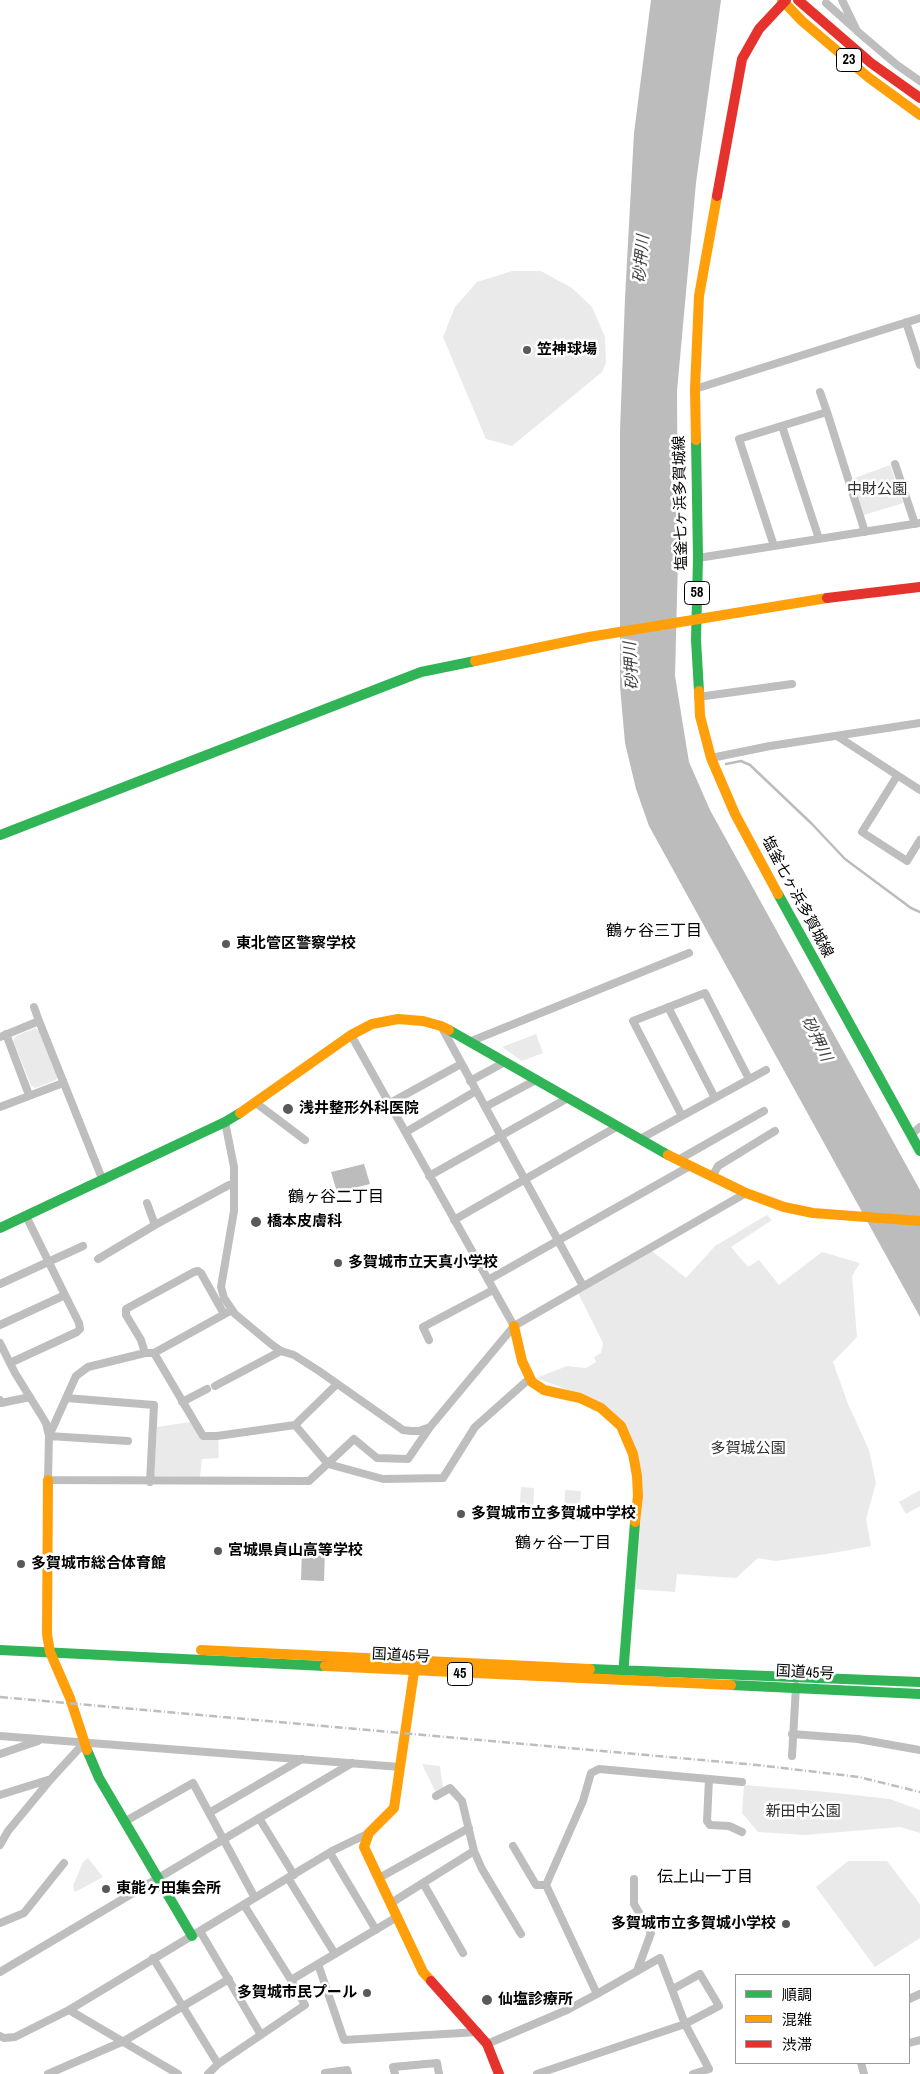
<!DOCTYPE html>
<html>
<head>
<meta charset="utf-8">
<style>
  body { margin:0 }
  #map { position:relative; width:920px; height:2074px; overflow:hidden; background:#fff; font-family:"Archivo Narrow","Noto Sans JP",sans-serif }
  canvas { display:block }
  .legend { position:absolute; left:735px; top:1974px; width:175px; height:90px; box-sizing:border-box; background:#fff; border:1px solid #999; margin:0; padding:6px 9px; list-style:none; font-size:15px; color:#000 }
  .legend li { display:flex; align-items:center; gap:10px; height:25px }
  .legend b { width:25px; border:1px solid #999 }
</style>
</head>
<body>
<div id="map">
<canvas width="920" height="2074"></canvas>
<ul class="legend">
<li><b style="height:6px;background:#30b455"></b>順調</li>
<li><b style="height:6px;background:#ff9f0a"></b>混雑</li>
<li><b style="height:6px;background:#e5322d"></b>渋滞</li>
</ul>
</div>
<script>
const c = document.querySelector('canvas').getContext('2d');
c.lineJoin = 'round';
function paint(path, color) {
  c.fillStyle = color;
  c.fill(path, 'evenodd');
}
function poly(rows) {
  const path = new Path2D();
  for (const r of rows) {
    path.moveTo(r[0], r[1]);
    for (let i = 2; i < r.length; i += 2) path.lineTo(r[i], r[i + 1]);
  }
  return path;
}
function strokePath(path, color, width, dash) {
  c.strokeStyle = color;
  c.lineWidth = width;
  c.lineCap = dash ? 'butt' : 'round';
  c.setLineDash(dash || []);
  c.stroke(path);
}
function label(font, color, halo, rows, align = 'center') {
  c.font = font + ' "Archivo Narrow","Noto Sans JP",sans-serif';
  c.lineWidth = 5;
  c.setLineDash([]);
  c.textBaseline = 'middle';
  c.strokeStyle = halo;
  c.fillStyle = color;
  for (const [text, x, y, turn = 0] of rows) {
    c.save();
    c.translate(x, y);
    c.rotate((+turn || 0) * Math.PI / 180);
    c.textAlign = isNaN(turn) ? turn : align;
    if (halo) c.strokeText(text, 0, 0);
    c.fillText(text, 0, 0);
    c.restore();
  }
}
paint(poly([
  [512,271,541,271,572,288,592,307,605,337,606,363,602,372,512,446,486,439,443,337,455,307,477,282],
  [890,465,903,503,864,515,852,479],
  [35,1028,40,1031,58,1075,56,1080,35,1088,31,1085,13,1041,16,1036],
  [536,1034,543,1053,522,1061,502,1047],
  [767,1215,772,1220,731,1247,748,1267,759,1260,779,1285,822,1252,860,1263,852,1276,857,1337,833,1362,848,1404,869,1450,876,1483,866,1519,871,1546,827,1554,775,1561,758,1558,736,1578,677,1574,675,1592,633,1589,640,1515,626,1425,609,1408,593,1399,536,1378,567,1366,586,1368,596,1362,594,1357,601,1353,603,1343,578,1293,652,1251,686,1278,715,1246],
  [190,1422,203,1437,218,1438,219,1458,202,1459,200,1477,154,1476,157,1427],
  [521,1487,534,1488,533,1519,519,1518],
  [565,1490,581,1491,579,1521,564,1520],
  [920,1490,920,1506,906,1514,899,1502],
  [422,1764,440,1766,443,1788,436,1793],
  [744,1785,827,1792,890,1799,920,1810,920,1833,900,1827,805,1835,758,1832,742,1813],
  [88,1858,103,1877,75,1892,73,1886,83,1862],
  [848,1861,887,1861,920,1904,920,1938,875,1967,816,1887]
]), '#eaeaea');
paint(poly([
  [651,0,721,0,696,183,677,391,678,559,675,676,689,762,710,810,920,1190,920,1317,649,826,636,789,625,743,620,687,620,431,625,298,634,133],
  [364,1164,370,1184,337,1192,331,1172],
  [302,1548,325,1549,324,1581,301,1580]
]), '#bcbcbc');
strokePath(poly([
  [726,764,741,761,750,765,812,824,845,859,911,908,920,912]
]), '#bcbcbc', 2.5);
strokePath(poly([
  [842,0,857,31,897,65,920,81],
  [826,3,854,28],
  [906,322,920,365],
  [695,389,920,318],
  [820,392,827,412],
  [782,426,819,539],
  [895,464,915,524],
  [774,546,739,439,827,412,865,532],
  [698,558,920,523],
  [698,697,792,684],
  [837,736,920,790],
  [711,758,770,746,920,723],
  [897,776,862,832,907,861,920,840],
  [34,1007,39,1021],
  [668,1007,715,1098],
  [441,1026,583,1286],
  [6,1034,29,1095],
  [351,1035,514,1326],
  [0,1037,39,1021,103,1181],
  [469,1042,689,953],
  [470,1081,505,1062],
  [256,1103,305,1140],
  [390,1103,461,1064],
  [0,1107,63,1083],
  [485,1107,536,1080],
  [682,1116,633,1021,705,993,749,1079],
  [225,1122,234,1167,234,1211,221,1287,224,1298,235,1314,271,1344,281,1351,294,1355,319,1371,403,1430,411,1431,419,1431,430,1427,514,1326,746,1193],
  [406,1132,476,1091],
  [911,1135,920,1127],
  [640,1139,766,1070],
  [678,1160,764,1111],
  [429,1176,568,1098],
  [712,1177,718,1166,775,1131],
  [147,1203,155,1225,229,1185,234,1184],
  [454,1220,618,1126],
  [98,1259,155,1225],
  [488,1280,690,1166],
  [0,1284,83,1246],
  [0,1325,65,1295,26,1216],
  [429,1340,423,1327,493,1290],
  [0,1343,15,1373,46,1423,49,1436,48,1480,309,1481,354,1439,377,1458,408,1459,430,1427],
  [145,1353,141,1340,126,1315,126,1309,194,1272,198,1271,201,1273,224,1314],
  [154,1353,203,1436,217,1436,295,1425,337,1384],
  [10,1363,77,1332,80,1329,79,1323,65,1295],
  [215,1386,281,1351],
  [66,1398,154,1405,150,1482],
  [0,1400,1,1403,30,1397],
  [182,1402,207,1389],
  [295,1425,328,1464,383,1479,443,1478,475,1427,529,1379],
  [128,1441,49,1436,76,1376,88,1367,145,1353,154,1353,232,1310],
  [792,1734,858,1739,920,1750],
  [0,1736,400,1767],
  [0,1754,38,1741],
  [792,1756,796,1686],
  [709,1779,707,1821,710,1825,729,1826,742,1832],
  [0,1795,51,1779],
  [436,1796,450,1788,462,1801,474,1851],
  [209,1813,302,1759],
  [259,1818,294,1875],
  [124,1822,193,1783,255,1898],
  [0,1845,8,1831,51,1779,84,1743],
  [513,1846,536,1885,546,1885],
  [330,1853,376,1930],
  [288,1878,335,1954],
  [379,1878,469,1828],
  [634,1879,634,1904,651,1933,637,1971],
  [423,1883,463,1953],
  [391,1903,474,1851,482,1869,521,1934],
  [244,1905,291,1980],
  [0,1923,24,1913,64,1863],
  [200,1931,261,2035],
  [153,1958,218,2064],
  [318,1964,344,2040,478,2032],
  [0,1972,352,1763],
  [909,1999,920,1994],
  [69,2010,178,2074],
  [0,2036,4,2038,15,2037,69,2010,334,1850,369,1833],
  [909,2043,920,2040],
  [487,2044,567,2010,597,1994],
  [861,2063,864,2074],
  [325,2073,347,2070,348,2074],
  [48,2074,124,2041,229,1979],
  [208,2074,218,2064,305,2005,291,1980,397,1917],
  [395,2074,393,2067,437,2063,439,2074],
  [537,2074,685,2024,719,2006,700,1974,673,1989],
  [693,2074,709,2069,685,2024,660,1958,597,1994,546,1885,583,1801,591,1773,599,1769,742,1782]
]), '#bebebe', 8);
strokePath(poly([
  [696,440,698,558,696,640,699,691],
  [0,835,421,672,475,661],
  [778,894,920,1151],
  [449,1030,668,1155],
  [0,1228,225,1122,240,1113],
  [0,1650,325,1666],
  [590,1669,920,1682],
  [623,1676,635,1522],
  [731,1685,920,1694],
  [87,1750,99,1778,192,1936]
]), '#30b455', 10);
strokePath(poly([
  [782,0,802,21,868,77,920,115],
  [696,440,695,389,699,296,717,196],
  [475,661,589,637,827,598],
  [699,691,700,716,711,758,735,814,778,894],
  [240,1113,351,1035,372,1024,398,1019,423,1021,441,1026,449,1030],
  [668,1155,746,1193,784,1207,813,1213,920,1221],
  [514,1326,522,1361,532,1382,544,1390,580,1398,601,1408,621,1426,633,1454,637,1476,638,1496,635,1522],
  [48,1480,47,1634,50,1652,70,1698,87,1750],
  [201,1650,590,1669],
  [415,1665,394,1808,369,1833,364,1847,423,1972,431,1981],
  [325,1666,731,1685]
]), '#ff9f0a', 10);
strokePath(poly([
  [798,0,871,63,920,98],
  [717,196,742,59,759,29,786,0],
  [827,598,920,587],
  [431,1981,487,2044,499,2074]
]), '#e5322d', 10);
strokePath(poly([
  [0,1697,757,1765,859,1777,920,1792]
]), '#bdbdbd', 2.5, [8, 2.5, 1, 2.5]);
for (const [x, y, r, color] of [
  [527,350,5,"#595959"],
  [226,944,5,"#595959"],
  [288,1109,6,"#595959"],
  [256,1222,6,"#595959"],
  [338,1263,5,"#595959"],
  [461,1514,5,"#595959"],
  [218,1551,5,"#595959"],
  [21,1564,5,"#595959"],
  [106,1889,5,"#595959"],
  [786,1924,5,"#595959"],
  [367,1993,5,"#595959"],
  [487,2000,6,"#595959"]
]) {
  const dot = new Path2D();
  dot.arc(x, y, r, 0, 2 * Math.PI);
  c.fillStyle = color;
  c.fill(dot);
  strokePath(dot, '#fff', 2);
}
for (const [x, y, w] of [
  [849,60,25],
  [697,593,25],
  [460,1674,25]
]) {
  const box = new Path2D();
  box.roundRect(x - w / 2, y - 11.5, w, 23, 4);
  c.fillStyle = '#fff';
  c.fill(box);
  strokePath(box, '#000', 1);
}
label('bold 14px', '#000', null, [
  ["23",849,60],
  ["58",697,593],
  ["45",460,1674]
]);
label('bold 15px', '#000', '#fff', [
  ["笠神球場",537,350],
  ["東北管区警察学校",236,944],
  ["浅井整形外科医院",299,1109],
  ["橋本皮膚科",267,1222],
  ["多賀城市立天真小学校",348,1263],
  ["多賀城市立多賀城中学校",471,1514],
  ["宮城県貞山高等学校",228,1551],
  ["多賀城市総合体育館",31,1564],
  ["東能ヶ田集会所",116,1889],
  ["多賀城市立多賀城小学校",776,1924,"right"],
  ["多賀城市民プール",357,1993,"right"],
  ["仙塩診療所",498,2000]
], 'left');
label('15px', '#2f2f2f', '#fff', [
  ["中財公園",877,490],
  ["多賀城公園",748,1449],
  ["新田中公園",803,1812]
]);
label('15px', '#000', '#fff', [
  ["塩釜七ヶ浜多賀城線",681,503,-91],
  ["塩釜七ヶ浜多賀城線",797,897,62],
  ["国道45号",401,1656,3],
  ["国道45号",805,1673,3]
]);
label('italic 16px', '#404040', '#fff', [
  ["砂押川",642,259,-85],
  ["砂押川",632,666,-93],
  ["砂押川",816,1039,64]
]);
label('16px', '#000', '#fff', [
  ["鶴ヶ谷三丁目",654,932],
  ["鶴ヶ谷二丁目",336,1198],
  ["鶴ヶ谷一丁目",563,1544],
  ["伝上山一丁目",705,1878]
]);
</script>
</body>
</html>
